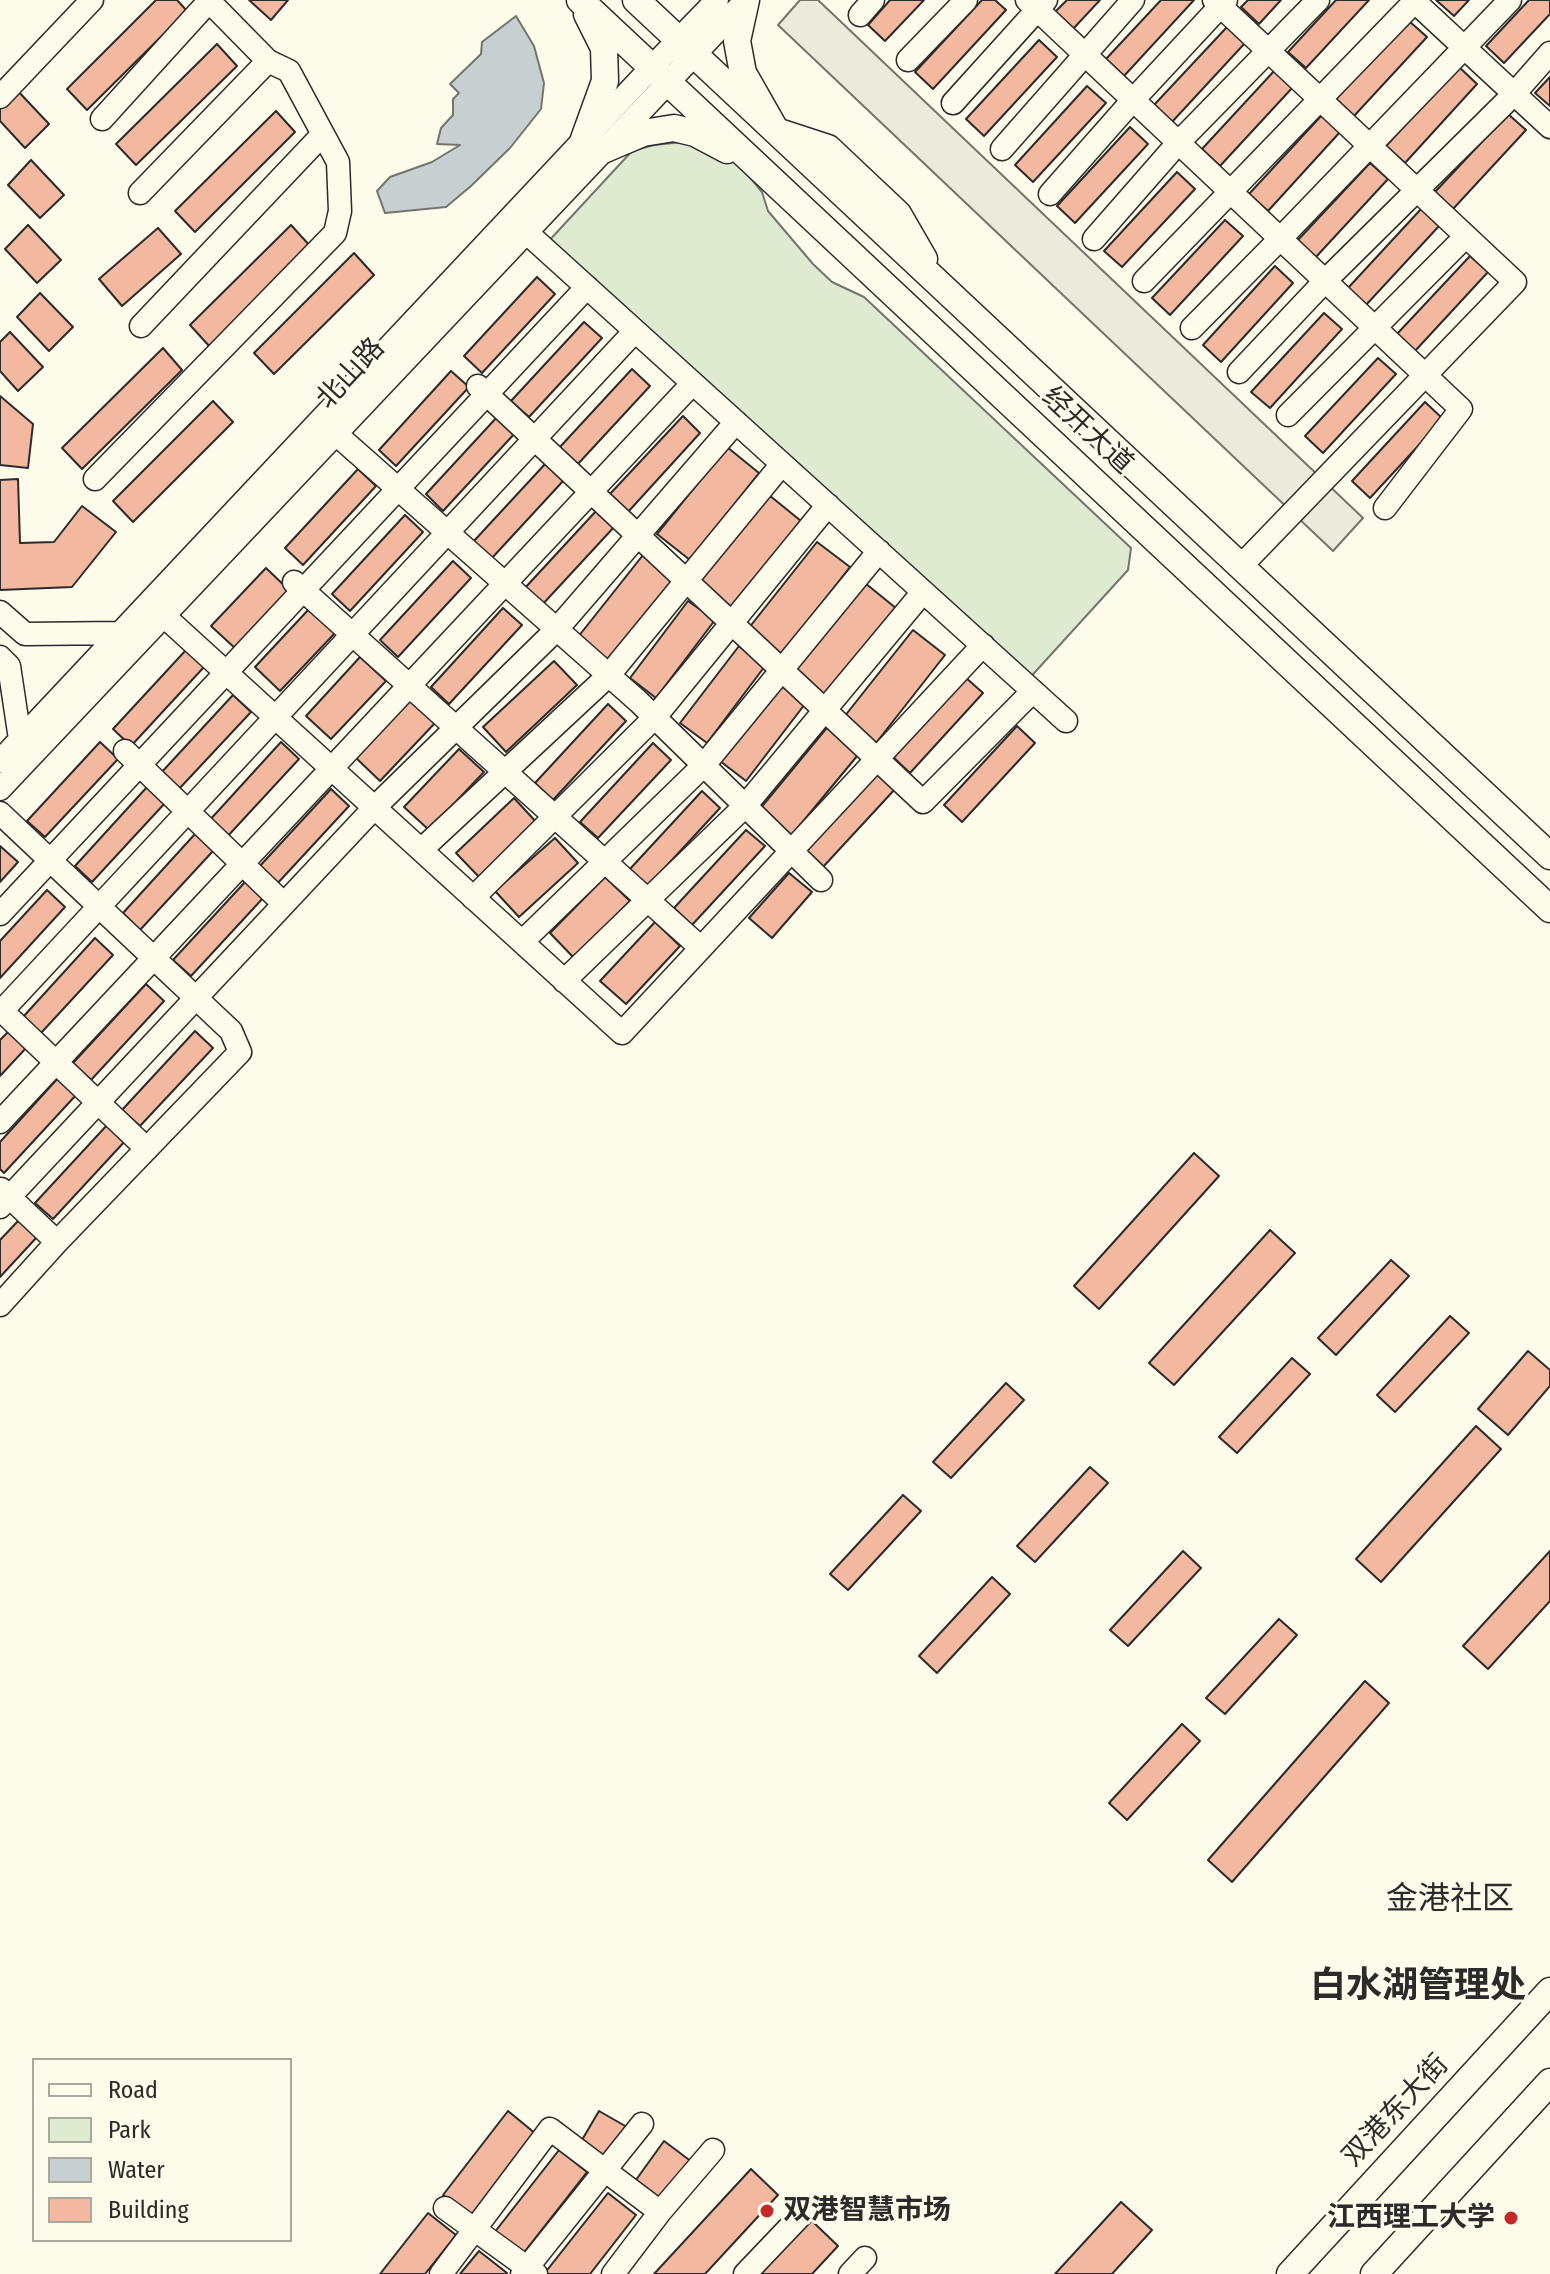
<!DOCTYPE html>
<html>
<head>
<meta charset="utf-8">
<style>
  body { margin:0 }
  #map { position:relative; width:1550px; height:2274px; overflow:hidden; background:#fdfbea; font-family:"Fira Sans Condensed",sans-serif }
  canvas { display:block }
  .legend { position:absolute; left:32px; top:2058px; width:260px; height:184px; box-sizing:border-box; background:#fdfbea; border:2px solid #a9a89e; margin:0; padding:10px 14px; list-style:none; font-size:24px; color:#2b2b2b }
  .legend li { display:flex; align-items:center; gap:16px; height:40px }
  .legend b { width:40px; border:2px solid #a9a89e }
</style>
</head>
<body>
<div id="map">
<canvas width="1550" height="2274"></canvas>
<ul class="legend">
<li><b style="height:10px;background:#fdfbea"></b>Road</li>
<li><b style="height:22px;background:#deebd1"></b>Park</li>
<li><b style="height:22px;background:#c7d0d0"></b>Water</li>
<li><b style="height:22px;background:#f2b8a0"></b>Building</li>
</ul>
</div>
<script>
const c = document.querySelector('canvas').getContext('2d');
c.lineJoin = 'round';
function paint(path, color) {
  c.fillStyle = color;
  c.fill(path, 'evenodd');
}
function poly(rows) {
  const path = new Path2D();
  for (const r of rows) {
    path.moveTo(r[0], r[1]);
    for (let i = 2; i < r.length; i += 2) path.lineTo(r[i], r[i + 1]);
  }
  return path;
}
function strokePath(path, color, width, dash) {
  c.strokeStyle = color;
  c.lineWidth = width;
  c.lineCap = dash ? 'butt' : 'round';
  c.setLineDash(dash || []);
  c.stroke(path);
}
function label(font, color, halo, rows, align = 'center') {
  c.font = font + ' "Fira Sans Condensed","Noto Sans SC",sans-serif';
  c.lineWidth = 6;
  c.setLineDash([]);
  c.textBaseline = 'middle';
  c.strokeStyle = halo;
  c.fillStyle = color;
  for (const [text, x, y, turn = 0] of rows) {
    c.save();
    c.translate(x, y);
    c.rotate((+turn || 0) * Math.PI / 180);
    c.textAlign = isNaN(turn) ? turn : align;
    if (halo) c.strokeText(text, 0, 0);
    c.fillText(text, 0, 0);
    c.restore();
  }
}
const green = poly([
  [683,142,711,148,739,164,762,192,768,211,813,264,832,282,864,297,1131,548,1128,570,1026,682,546,244,632,151,654,145,683,142]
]);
paint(green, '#deebd1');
strokePath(green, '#74746e', 2);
const parking = poly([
  [800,0,818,0,1363,518,1333,551,778,25,800,0]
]);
paint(parking, '#eceadb');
strokePath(parking, '#74746e', 2);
const water = poly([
  [516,16,534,46,544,83,541,109,510,148,471,186,446,207,385,213,377,191,390,177,432,162,460,145,437,144,441,128,453,115,453,99,459,93,450,84,481,54,482,42,516,16]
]);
paint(water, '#c7d0d0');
strokePath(water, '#74746e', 2);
const building = poly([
  [156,0,177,0,187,11,87,110,67,89,156,0],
  [249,0,288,0,271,20,249,0],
  [890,0,924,0,885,41,868,25,890,0],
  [982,0,995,0,1006,10,933,89,915,72,982,0],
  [1067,0,1100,0,1073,29,1055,12,1067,0],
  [1161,0,1194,0,1124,76,1106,59,1161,0],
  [1248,0,1281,0,1259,24,1241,7,1248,0],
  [1336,0,1369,0,1306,68,1288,52,1336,0],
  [1436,0,1469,0,1454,16,1436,0],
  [1529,0,1550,0,1550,14,1504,63,1486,46,1529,0],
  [1409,21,1427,37,1354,116,1336,99,1409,21],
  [1227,27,1245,43,1172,122,1154,105,1227,27],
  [1039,40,1057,57,984,136,966,119,1039,40],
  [217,44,237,66,136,165,116,144,217,44],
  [1459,67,1477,84,1405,163,1386,146,1459,67],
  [1275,70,1293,87,1220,166,1202,149,1275,70],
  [1550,77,1550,106,1535,93,1550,77],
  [1087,86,1106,103,1033,182,1015,165,1087,86],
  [16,89,49,124,25,148,0,121,0,107,16,89],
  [276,111,295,132,195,232,175,211,276,111],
  [1508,114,1526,130,1453,209,1435,192,1508,114],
  [1322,115,1340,132,1268,211,1249,194,1322,115],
  [1130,127,1148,144,1075,223,1057,206,1130,127],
  [31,160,64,195,40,218,8,185,31,160],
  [1370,163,1388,179,1315,258,1297,241,1370,163],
  [1177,172,1195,189,1122,267,1104,251,1177,172],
  [1421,209,1439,226,1366,305,1348,288,1421,209],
  [1225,220,1243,236,1170,315,1152,298,1225,220],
  [28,225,61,260,37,283,5,249,28,225],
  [291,225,311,247,210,347,190,325,291,225],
  [158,228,181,254,122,306,99,279,158,228],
  [354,253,374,275,274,374,254,353,354,253],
  [1470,256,1488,272,1415,351,1397,334,1470,256],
  [1275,266,1293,283,1221,362,1203,345,1275,266],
  [537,277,555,294,482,373,464,356,537,277],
  [40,293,73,327,49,351,17,317,40,293],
  [1324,313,1342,329,1270,408,1251,392,1324,313],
  [584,322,602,338,529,417,511,401,584,322],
  [10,332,43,367,18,391,0,371,0,342,10,332],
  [163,348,182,370,82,469,62,448,163,348],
  [1378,358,1396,374,1323,453,1305,436,1378,358],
  [632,369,650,386,577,465,559,448,632,369],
  [451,371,469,387,396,466,379,450,451,371],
  [0,396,33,424,28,468,0,465,0,396],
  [213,401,233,422,133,522,113,501,213,401],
  [1425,402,1443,419,1370,498,1352,481,1425,402],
  [498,416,516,432,443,511,426,494,498,416],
  [683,416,700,433,628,512,609,495,683,416],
  [727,447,759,473,690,560,657,534,727,447],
  [546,463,564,480,492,558,473,542,546,463],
  [358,469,376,486,303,565,285,548,358,469],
  [18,479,20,543,54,542,82,506,116,532,72,587,0,590,0,480,18,479],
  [769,495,801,521,732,608,699,582,769,495],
  [597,510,615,526,542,605,524,589,597,510],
  [405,515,423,532,350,611,332,594,405,515],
  [817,542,850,567,781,655,748,629,817,542],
  [647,550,680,576,611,663,578,637,647,550],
  [453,561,471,578,398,657,380,640,453,561],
  [266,568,291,592,237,650,211,626,266,568],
  [865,583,897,609,828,697,795,671,865,583],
  [688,601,715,620,656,698,630,678,688,601],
  [503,608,522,625,449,704,431,687,503,608],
  [309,609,335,633,280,691,255,667,309,609],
  [913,630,945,655,876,743,844,717,913,630],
  [739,646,765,666,707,743,680,723,739,646],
  [186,650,204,667,131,746,113,729,186,650],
  [360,657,386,681,331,739,306,716,360,657],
  [554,661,577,685,506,752,483,727,554,661],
  [965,677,983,693,910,773,892,756,965,677],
  [778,683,805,704,746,781,720,761,778,683],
  [233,695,251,712,178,790,160,774,233,695],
  [409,699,435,723,380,781,355,757,409,699],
  [608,704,626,721,553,800,535,783,608,704],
  [830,724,862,750,791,836,759,810,830,724],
  [1017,726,1035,743,962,822,944,805,1017,726],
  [100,742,118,759,45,837,27,821,100,742],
  [281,742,299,759,226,838,208,822,281,742],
  [653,743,671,760,598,838,580,822,653,743],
  [459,749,484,772,429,830,404,807,459,749],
  [878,771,896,788,823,867,805,850,878,771],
  [147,787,165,803,92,882,75,866,147,787],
  [331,789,349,806,276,885,258,868,331,789],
  [702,791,720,808,647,887,629,870,702,791],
  [514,798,538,824,480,878,456,853,514,798],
  [746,830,765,846,692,925,674,908,746,830],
  [195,834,213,851,140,930,123,913,195,834],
  [555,838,578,863,519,917,495,891,555,838],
  [0,846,18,862,0,882,0,846],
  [789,873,812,892,772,938,749,918,789,873],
  [605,877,630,901,574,958,550,933,605,877],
  [246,881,264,897,191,976,173,960,246,881],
  [47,890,65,907,0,978,0,941,47,890],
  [655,922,680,946,626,1004,600,981,655,922],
  [95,938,113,955,41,1033,23,1017,95,938],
  [146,984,164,1001,91,1080,73,1063,146,984],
  [9,1031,27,1047,0,1076,0,1040,9,1031],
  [195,1031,213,1048,140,1126,122,1110,195,1031],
  [59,1077,77,1094,4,1173,0,1169,0,1142,59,1077],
  [108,1124,126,1140,53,1219,35,1203,108,1124],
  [1194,1153,1219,1176,1099,1309,1074,1286,1194,1153],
  [19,1220,37,1237,0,1277,0,1240,19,1220],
  [1270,1230,1295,1253,1174,1385,1149,1363,1270,1230],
  [1391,1260,1409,1276,1336,1355,1318,1338,1391,1260],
  [1450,1316,1469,1333,1395,1412,1377,1395,1450,1316],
  [1528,1351,1550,1370,1550,1386,1508,1435,1478,1409,1528,1351],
  [1292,1358,1310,1374,1237,1453,1219,1437,1292,1358],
  [1006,1383,1024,1400,951,1478,933,1462,1006,1383],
  [1476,1426,1501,1449,1381,1582,1356,1559,1476,1426],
  [1090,1467,1108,1483,1035,1562,1017,1546,1090,1467],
  [903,1495,921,1511,848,1590,830,1574,903,1495],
  [1183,1551,1201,1568,1128,1646,1110,1630,1183,1551],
  [1550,1551,1550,1601,1488,1669,1463,1646,1550,1551],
  [992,1577,1010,1594,937,1673,919,1656,992,1577],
  [1279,1619,1297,1635,1225,1714,1206,1698,1279,1619],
  [1365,1681,1389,1703,1232,1882,1208,1860,1365,1681],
  [1182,1724,1200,1741,1127,1820,1109,1803,1182,1724],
  [508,2111,536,2134,471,2217,443,2195,508,2111],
  [599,2111,627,2127,607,2161,579,2145,599,2111],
  [664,2141,692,2162,662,2204,633,2184,664,2141],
  [559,2150,587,2172,522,2255,494,2233,559,2150],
  [751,2169,778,2195,705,2274,654,2274,751,2169],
  [608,2193,636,2215,590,2274,544,2274,608,2193],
  [1121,2202,1152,2230,1112,2274,1055,2274,1121,2202],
  [428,2213,456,2235,425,2274,380,2274,428,2213],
  [811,2220,838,2246,812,2274,761,2274,811,2220],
  [479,2251,507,2273,506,2274,460,2274,479,2251]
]);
paint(building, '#f2b8a0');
strokePath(building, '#2b2b2b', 2);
const minor = poly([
  [1027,0,1461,409,1385,508],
  [1214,0,1515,282,1240,567],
  [1413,0,1550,127],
  [860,15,873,0],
  [908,60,966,0],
  [0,97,92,0],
  [953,103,1046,0],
  [102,119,210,0],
  [1002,149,1133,0],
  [140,193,268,61],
  [1050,194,1133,100,1226,0],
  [526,232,1066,721],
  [1094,239,1178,143,1318,0],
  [1144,281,1416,0],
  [141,326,323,134],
  [1192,328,1280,239,1510,0],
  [1239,372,1325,281,1514,94,1550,53],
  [478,386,923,802,1033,691],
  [1288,415,1466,236],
  [336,434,639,702,821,880],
  [95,479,335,233,340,211,338,162,289,71,268,61,208,0],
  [294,582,701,948],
  [0,612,25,634,121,633],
  [164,616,622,1033,983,645],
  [0,657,9,666,20,739],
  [125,751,284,904],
  [0,761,652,67,717,0],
  [0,789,746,0],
  [0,813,231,1031,240,1052,57,1242,0,1305],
  [421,850,609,675,782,464],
  [473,898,655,717,828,505],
  [0,914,587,287],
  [522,942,704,765,879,551],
  [564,981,745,806,923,592],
  [0,1009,147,1149],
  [0,1013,635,331],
  [0,1122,693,383],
  [1,1189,57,1242],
  [0,1207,374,808,557,629,736,422],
  [445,2208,536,2274],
  [441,2274,550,2129,660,2212],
  [522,2274,642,2124],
  [613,2274,660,2212,713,2150],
  [745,2274,807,2209],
  [850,2274,865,2258]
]);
const major = poly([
  [580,0,1550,909],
  [636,0,1550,856],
  [746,0,737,41,743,73,776,131,828,148,898,214,924,259],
  [584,139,605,81,604,48,587,14],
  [603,150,643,133,674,128,695,133,727,150],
  [1290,2274,1550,1991],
  [1374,2274,1550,2082]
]);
strokePath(minor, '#2b2b2b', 25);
strokePath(major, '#2b2b2b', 29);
strokePath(minor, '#fdfbea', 22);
strokePath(major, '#fdfbea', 26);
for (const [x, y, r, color] of [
  [767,2211,8,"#c62828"],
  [1511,2218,8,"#c62828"]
]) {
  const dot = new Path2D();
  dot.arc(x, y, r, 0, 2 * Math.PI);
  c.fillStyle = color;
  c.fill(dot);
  strokePath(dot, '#fdfbea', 3);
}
label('28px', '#2b2b2b', '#fdfbea', [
  ["北山路",351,374,-47],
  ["经开大道",1087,431,43],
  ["双港东大街",1396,2111,-47]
]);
label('bold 28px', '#2b2b2b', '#fdfbea', [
  ["双港智慧市场",783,2211],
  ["江西理工大学",1495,2218,"right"]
], 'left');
label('32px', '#2b2b2b', '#fdfbea', [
  ["金港社区",1450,1900]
]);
label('bold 36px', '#2b2b2b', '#fdfbea', [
  ["白水湖管理处",1418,1987]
]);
</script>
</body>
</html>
